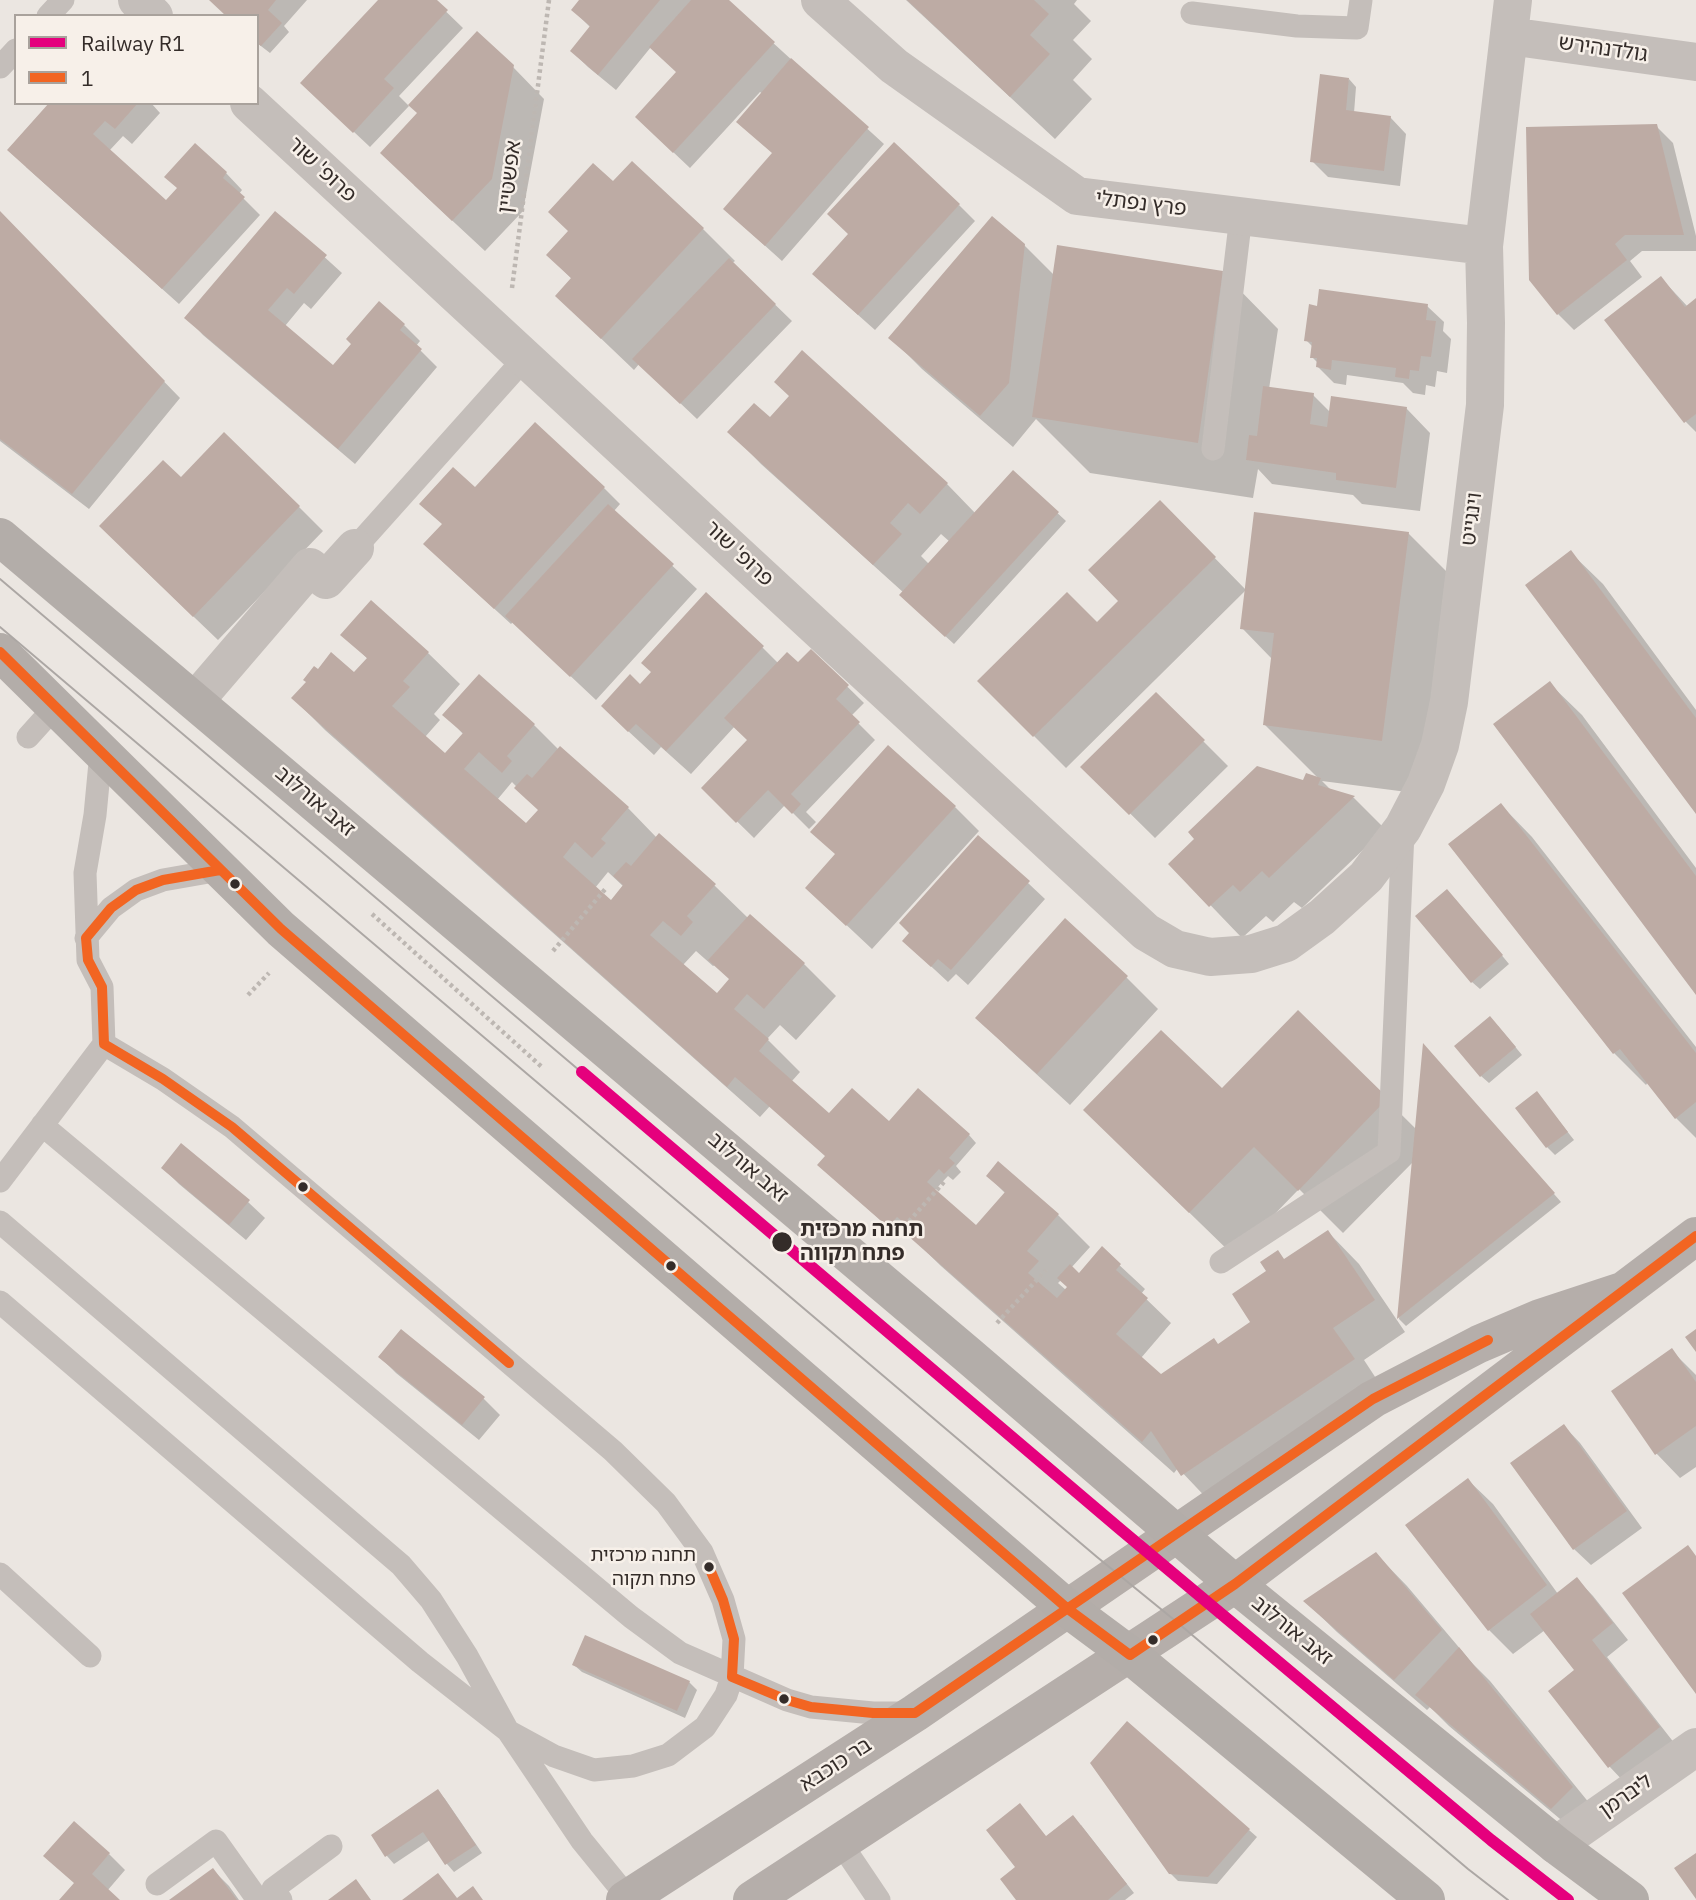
<!DOCTYPE html>
<html>
<head>
<meta charset="utf-8">
<style>
  body { margin:0 }
  #map { position:relative; width:1696px; height:1900px; overflow:hidden; background:#ebe6e1; font-family:"IBM Plex Sans",sans-serif }
  canvas { display:block }
  .legend { position:absolute; left:14px; top:14px; width:245px; height:91px; box-sizing:border-box; background:#f7f0e9; border:2px solid #a9a29c; margin:0; padding:9px 12px; list-style:none; font-size:21px; color:#342c29 }
  .legend li { display:flex; align-items:center; gap:14px; height:35px }
  .legend b { width:35px; border:2px solid #a9a29c }
</style>
</head>
<body>
<div id="map">
<canvas width="1696" height="1900"></canvas>
<ul class="legend">
<li><b style="height:9px;background:#e5007d"></b>Railway R1</li>
<li><b style="height:9px;background:#f26522"></b>1</li>
</ul>
</div>
<script>
const c = document.querySelector('canvas').getContext('2d');
c.lineJoin = 'round';
function paint(path, color) {
  c.fillStyle = color;
  c.fill(path, 'evenodd');
}
function poly(rows) {
  const path = new Path2D();
  for (const r of rows) {
    path.moveTo(r[0], r[1]);
    for (let i = 2; i < r.length; i += 2) path.lineTo(r[i], r[i + 1]);
  }
  return path;
}
function strokePath(path, color, width, dash) {
  c.strokeStyle = color;
  c.lineWidth = width;
  c.lineCap = dash ? 'butt' : 'round';
  c.setLineDash(dash || []);
  c.stroke(path);
}
function label(font, color, halo, rows, align = 'center') {
  c.font = font + ' "IBM Plex Sans","Noto Sans Hebrew",sans-serif';
  c.lineWidth = 5;
  c.setLineDash([]);
  c.textBaseline = 'middle';
  c.strokeStyle = halo;
  c.fillStyle = color;
  for (const [text, x, y, turn = 0] of rows) {
    c.save();
    c.translate(x, y);
    c.rotate((+turn || 0) * Math.PI / 180);
    c.textAlign = isNaN(turn) ? turn : align;
    if (halo) c.strokeText(text, 0, 0);
    c.fillText(text, 0, 0);
    c.restore();
  }
}
paint(poly([
  [210,0,307,0,284,26,289,32,270,53,257,43,257,16],
  [380,0,434,0,463,28,399,96,409,106,370,147,319,99],
  [581,0,726,0,884,144,782,261,742,225,774,154,763,94,760,92,690,168,653,133,678,73,651,47,616,90,588,67,572,51,591,28,573,10],
  [906,0,1077,0,1074,4,1091,21,1073,40,1092,59,1073,80,1092,99,1055,139],
  [512,66,544,99,523,211,485,251,414,185],
  [1349,79,1356,87,1354,113,1390,117,1406,134,1400,186,1328,177,1312,161],
  [52,103,151,103,160,113,132,144,123,136,109,151,166,203,226,173,242,190,239,194,260,215,179,304,26,167],
  [1656,126,1673,143,1696,236,1696,251,1642,251,1630,261,1642,277,1574,330,1558,314],
  [632,163,703,229,735,261,732,263,792,321,697,419,639,364,634,370,589,327,572,279,548,255],
  [959,205,975,221,875,330,830,290],
  [0,213,180,398,89,509,0,441],
  [276,213,342,273,311,309,304,303,285,326,333,367,404,325,420,341,416,346,437,367,355,464,203,335,187,318],
  [1024,245,1055,276,1222,272,1278,329,1269,389,1313,395,1331,413,1406,408,1430,433,1420,511,1362,504,1353,495,1272,484,1258,469,1253,498,1090,473,1036,419,1013,447,922,369,891,338],
  [1661,278,1688,307,1696,301,1696,432,1686,422],
  [1427,306,1444,322,1443,331,1451,339,1447,373,1437,371,1435,387,1426,385,1425,395,1413,393,1403,383,1347,375,1346,385,1334,383,1318,367,1318,363,1312,357,1313,347,1306,340],
  [803,353,947,484,976,514,1013,472,1066,521,954,644,909,603,904,593,761,464,730,432,770,420,791,397],
  [941,534,950,542,930,565,921,556],
  [181,479,299,507,323,531,218,640,125,551],
  [604,488,620,504,614,511,697,589,596,700,513,622,511,624,442,561,443,525,475,489],
  [1160,502,1246,590,1066,768,979,681,1097,625,1121,601],
  [1408,533,1464,589,1438,796,1322,781,1332,791,1354,798,1385,829,1302,908,1294,902,1273,922,1266,916,1242,938,1171,864,1304,782,1319,779,1265,725,1273,660,1242,628],
  [1571,553,1603,584,1696,710,1696,811],
  [343,635,428,653,460,684,434,714,440,720,425,737,446,756,464,735,445,715,479,676,534,725,559,750,560,749,628,808,657,838,659,835,715,886,748,918,750,916,804,964,836,996,796,1040,780,1025,767,1039,800,1072,792,1081,829,1115,969,1135,976,1143,956,1166,961,1172,953,1180,948,1176,934,1191,976,1228,1006,1194,988,1176,999,1163,1058,1215,1090,1247,1071,1268,1079,1275,1102,1249,1145,1289,1141,1294,1171,1323,1141,1358,1161,1376,1219,1346,1253,1322,1285,1260,1328,1232,1359,1264,1405,1332,1364,1360,1385,1392,1214,1506,1178,1468,1174,1473,941,1266,909,1235,914,1230,906,1223,896,1234,827,1172,827,1157,770,1106,760,1117,325,730,293,698,318,671,354,674,368,659],
  [512,782,540,811,526,826,497,800],
  [608,872,624,887,611,902,595,888],
  [696,951,713,966,715,965,731,980,717,996,683,965],
  [1061,1280,1069,1287,1066,1290,1058,1283],
  [762,647,779,664,798,665,811,651,864,703,851,716,875,740,806,812,816,822,809,829,785,805,754,838,703,788,749,740,735,726,691,774,661,747,654,755,627,730,640,687],
  [1550,684,1582,715,1696,868,1696,993],
  [1156,694,1228,766,1155,838,1083,767],
  [1501,805,1532,837,1696,1047,1696,1138,1676,1118,1648,1082,1646,1085,1614,1053],
  [955,807,979,831,872,949,807,888],
  [979,837,1045,899,968,985,956,974,948,982,921,957],
  [1455,899,1509,964,1480,989,1472,982],
  [1126,977,1158,1009,1070,1105,1009,1049,977,1017],
  [1298,1012,1417,1130,1431,1053,1561,1202,1406,1326,1399,1319,1414,1161,1343,1233,1299,1189,1234,1256,1129,1154,1222,1090],
  [1498,1026,1522,1055,1489,1083,1481,1076],
  [1537,1093,1574,1140,1555,1155,1547,1147],
  [163,1168,248,1202,265,1218,246,1240,179,1184],
  [1672,1351,1696,1375,1696,1467,1680,1478,1656,1453],
  [380,1357,483,1398,500,1415,479,1440,396,1373],
  [1564,1426,1580,1443,1642,1528,1591,1565,1574,1549],
  [1468,1480,1493,1504,1558,1594,1577,1579,1593,1596,1628,1640,1607,1657,1675,1744,1625,1783,1609,1766,1577,1671,1545,1630,1513,1654,1489,1630],
  [1376,1554,1407,1586,1473,1664,1490,1681,1603,1820,1584,1839,1449,1726,1430,1707,1427,1710,1337,1632,1305,1601],
  [574,1665,689,1682,697,1690,685,1718,582,1672],
  [438,1791,445,1799,482,1853,454,1872,447,1864,430,1840,394,1864,387,1856,373,1836],
  [1081,1825,1134,1893,1125,1900,1018,1900],
  [1249,1830,1257,1837,1217,1884,1178,1881,1170,1873],
  [109,1854,125,1870,107,1891,118,1900,61,1900],
  [213,1870,229,1886,239,1900,172,1900]
]), '#0003');
paint(poly([
  [209,0,276,0,268,10,282,23,261,46,257,43,257,16,226,16],
  [378,0,437,0,448,10,384,79,394,88,353,133,300,83],
  [579,0,660,0,598,75,570,51,590,26,571,10],
  [691,0,729,0,775,42,673,153,635,117,676,72,649,47],
  [907,0,1034,0,1049,14,1030,35,1050,54,1010,97],
  [477,31,514,65,492,179,452,221,380,153,417,113,408,105],
  [791,58,869,127,765,246,723,209,772,153,736,122],
  [1320,74,1349,78,1346,110,1391,116,1384,171,1310,162],
  [49,103,138,103,115,129,105,121,93,134,166,200,177,188,164,177,195,143,227,172,223,178,245,197,162,289,7,150],
  [1657,124,1684,235,1625,235,1615,244,1627,260,1557,315,1529,280,1526,127],
  [894,142,960,204,858,315,812,274,848,234,827,214],
  [632,161,704,228,601,339,555,296,571,278,546,255,568,231,548,212,593,163,613,181],
  [0,211,165,381,72,494,0,439],
  [275,211,327,255,294,294,287,288,268,310,333,365,351,344,346,339,379,301,405,324,400,330,422,349,338,449,184,318],
  [992,216,1025,244,1009,383,980,416,888,338],
  [1057,245,1223,271,1198,443,1032,417],
  [729,258,776,304,680,404,632,359],
  [1661,276,1685,307,1696,298,1696,414,1684,423,1604,320],
  [1319,289,1428,304,1426,320,1436,321,1431,357,1421,356,1419,371,1410,370,1409,379,1395,377,1396,368,1332,360,1331,370,1316,367,1317,358,1310,358,1312,342,1304,341,1309,304,1317,306],
  [802,350,948,483,920,514,908,503,890,523,902,534,873,565,727,432,754,403,770,417,789,396,774,382],
  [1263,386,1314,393,1310,424,1327,427,1331,396,1407,407,1396,488,1336,480,1336,473,1246,460,1249,435,1257,436],
  [535,422,605,487,494,609,423,544,442,524,419,504,453,467,475,487],
  [224,432,300,506,193,617,99,526,163,460,181,477],
  [1013,470,1059,512,945,637,899,595],
  [1160,500,1216,557,1033,737,977,681,1067,592,1097,622,1118,601,1088,570],
  [608,504,674,564,570,677,505,616],
  [1254,512,1409,532,1382,741,1263,725,1274,633,1240,629],
  [1571,550,1696,718,1696,814,1525,585],
  [706,592,764,646,666,751,636,724,628,732,601,706,630,674,640,684,651,672,641,663],
  [371,600,429,652,403,681,410,687,392,706,445,753,463,733,442,715,479,674,535,724,507,756,512,761,502,773,479,752,464,769,526,823,538,810,514,788,527,774,532,778,560,746,629,807,601,839,606,843,592,858,575,842,563,857,611,900,623,885,613,876,626,862,631,866,659,833,716,884,687,916,693,922,681,936,663,921,650,935,717,993,729,979,708,960,750,914,805,963,764,1009,747,994,734,1009,769,1039,759,1051,829,1113,852,1088,889,1121,918,1088,970,1134,949,1158,955,1163,944,1174,939,1169,927,1182,976,1225,1005,1192,986,1176,998,1161,1059,1214,1027,1251,1039,1261,1028,1273,1057,1298,1067,1287,1057,1278,1070,1264,1079,1273,1102,1246,1121,1264,1116,1270,1148,1298,1116,1334,1161,1374,1214,1338,1218,1344,1250,1322,1232,1294,1266,1271,1260,1262,1278,1250,1284,1259,1328,1230,1375,1300,1333,1328,1355,1359,1181,1476,1151,1431,1142,1442,907,1235,912,1229,897,1217,888,1227,817,1165,825,1156,765,1103,735,1077,727,1087,291,698,306,682,303,680,314,666,318,669,331,652,354,672,367,658,340,635],
  [811,649,849,685,836,699,860,722,791,794,801,804,792,814,768,790,736,823,701,788,747,740,724,718,787,652,798,662],
  [1550,681,1696,876,1696,995,1493,724],
  [1156,692,1205,740,1129,815,1080,767],
  [888,745,956,806,846,926,805,888,835,854,810,832],
  [1257,766,1303,780,1306,773,1321,778,1318,785,1355,796,1269,878,1262,871,1240,892,1233,885,1209,907,1168,864,1194,839,1188,832],
  [1501,803,1696,1053,1696,1102,1675,1119,1620,1049,1613,1054,1448,844],
  [978,835,1030,881,951,970,938,959,931,967,902,941,909,933,899,923],
  [1447,889,1503,955,1471,983,1415,916],
  [1065,918,1128,976,1037,1074,975,1018],
  [1298,1010,1388,1098,1298,1191,1254,1147,1189,1213,1083,1110,1161,1030,1222,1088],
  [1490,1016,1516,1047,1480,1077,1454,1046],
  [1423,1043,1555,1193,1397,1319],
  [1537,1091,1568,1132,1546,1148,1515,1108],
  [181,1143,250,1200,229,1225,161,1168],
  [401,1329,485,1397,462,1425,378,1357],
  [1696,1329,1696,1352,1685,1337],
  [1672,1348,1696,1382,1696,1426,1655,1455,1611,1391],
  [1564,1424,1627,1511,1573,1550,1510,1463],
  [1468,1478,1547,1585,1488,1631,1405,1525],
  [1688,1545,1696,1556,1696,1694,1622,1593],
  [1376,1552,1442,1630,1394,1680,1303,1601],
  [1577,1577,1613,1623,1592,1640,1660,1727,1608,1768,1548,1691,1574,1670,1530,1614],
  [585,1635,690,1681,677,1711,572,1665],
  [1459,1647,1573,1787,1551,1809,1415,1695],
  [1127,1721,1250,1829,1208,1877,1169,1874,1090,1763],
  [438,1789,476,1845,445,1865,423,1832,385,1857,371,1835],
  [1020,1803,1046,1836,1073,1815,1127,1884,1108,1900,1016,1900,1000,1879,1015,1867,986,1830],
  [74,1821,110,1853,92,1874,120,1900,59,1900,74,1883,43,1856],
  [1696,1853,1696,1899,1674,1868],
  [213,1868,237,1900,169,1900],
  [438,1873,457,1898,473,1886,483,1900,402,1900],
  [356,1879,371,1900,328,1900]
]), '#bdaba4');
strokePath(poly([
  [512,288,549,0],
  [372,914,543,1068],
  [553,951,607,887],
  [248,995,269,973],
  [895,1237,944,1182],
  [997,1323,1046,1270]
]), '#bdb7b2', 4.5, [3.5, 3.5]);
strokePath(poly([
  [1192,13,1297,26,1357,28,1361,0],
  [48,16,63,0],
  [0,67,16,50],
  [1213,449,1241,216],
  [355,548,526,357],
  [28,737,55,707],
  [86,938,111,908,136,890,163,880,220,870],
  [42,1125,631,1617,680,1653,787,1700,811,1707,873,1713,908,1713],
  [0,1181,104,1044,102,987,88,960,85,873,95,815,101,752],
  [0,1222,401,1565,431,1600,467,1656,508,1731,582,1841,630,1900],
  [1221,1262,1389,1152,1403,832],
  [0,1302,420,1662,508,1731,554,1756,594,1770,633,1766,668,1755,705,1727,726,1695,732,1677,734,1639,723,1600,702,1552,666,1503,613,1451,232,1127,163,1079,104,1044],
  [0,1574,90,1656],
  [840,1842,879,1900],
  [157,1884,216,1841,258,1900],
  [281,1900,273,1889,331,1846]
]), '#c4beba', 23);
strokePath(poly([
  [137,0,154,16],
  [820,0,894,66,1077,196,1484,246],
  [1509,36,1696,62],
  [249,103,1146,932,1175,949,1210,957,1251,954,1286,943,1322,917,1366,877,1403,828,1426,784,1440,745,1449,702,1485,405,1486,323,1484,246,1513,0],
  [195,701,310,567,326,580,355,548],
  [1556,1845,1696,1747]
]), '#c4beba', 38);
strokePath(poly([
  [625,1900,915,1713,1373,1399,1479,1344,1540,1318,1622,1291],
  [752,1900,1235,1584,1696,1236]
]), '#b5aeaa', 38);
strokePath(poly([
  [0,537,968,1355,1235,1584,1556,1845,1630,1900],
  [0,652,281,929,1068,1609,1130,1655,1426,1900]
]), '#b3ada9', 38);
strokePath(poly([
  [0,579,1120,1529,1491,1840,1568,1900],
  [0,627,1097,1557,1178,1623,1468,1869,1508,1900]
]), '#aca7a4', 2);
strokePath(poly([
  [0,652,281,929,1068,1609,1130,1655,1235,1584,1696,1236],
  [220,870,163,880,136,890,111,908,86,938,88,960,102,987,104,1044,163,1079,232,1127,509,1363],
  [709,1567,723,1600,734,1639,732,1677,787,1700,811,1707,873,1713,915,1713,1373,1399,1488,1340]
]), '#f26522', 10);
strokePath(poly([
  [582,1072,1120,1529,1491,1840,1568,1900]
]), '#e5007d', 12);
for (const [x, y, r, color] of [
  [235,884,6,"#342c29"],
  [303,1187,6,"#342c29"],
  [782,1242,11,"#342c29"],
  [671,1266,6,"#342c29"],
  [709,1567,6,"#342c29"],
  [1153,1640,6,"#342c29"],
  [784,1699,6,"#342c29"]
]) {
  const dot = new Path2D();
  dot.arc(x, y, r, 0, 2 * Math.PI);
  c.fillStyle = color;
  c.fill(dot);
  strokePath(dot, '#f7f0e9', 2.5);
}
label('19px', '#342c29', '#f7f0e9', [
  ["תחנה מרכזית",696,1556],
  ["פתח תקוה",696,1580]
], 'right');
label('21px', '#342c29', '#f7f0e9', [
  ["גולדנהירש",1603,49,8],
  ["פרופ' שור",322,170,43],
  ["אפשטיין",510,177,-83],
  ["פרץ נפתלי",1141,204,7],
  ["וינגייט",1472,519,-83],
  ["פרופ' שור",739,554,43],
  ["זאב אורלוב",315,802,40],
  ["זאב אורלוב",748,1168,40],
  ["זאב אורלוב",1292,1631,39],
  ["בר כוכבא",836,1765,-33],
  ["ליברמן",1626,1796,-35]
]);
label('bold 21px', '#342c29', '#f7f0e9', [
  ["תחנה מרכזית",800,1230],
  ["פתח תקווה",800,1254]
], 'left');
</script>
</body>
</html>
